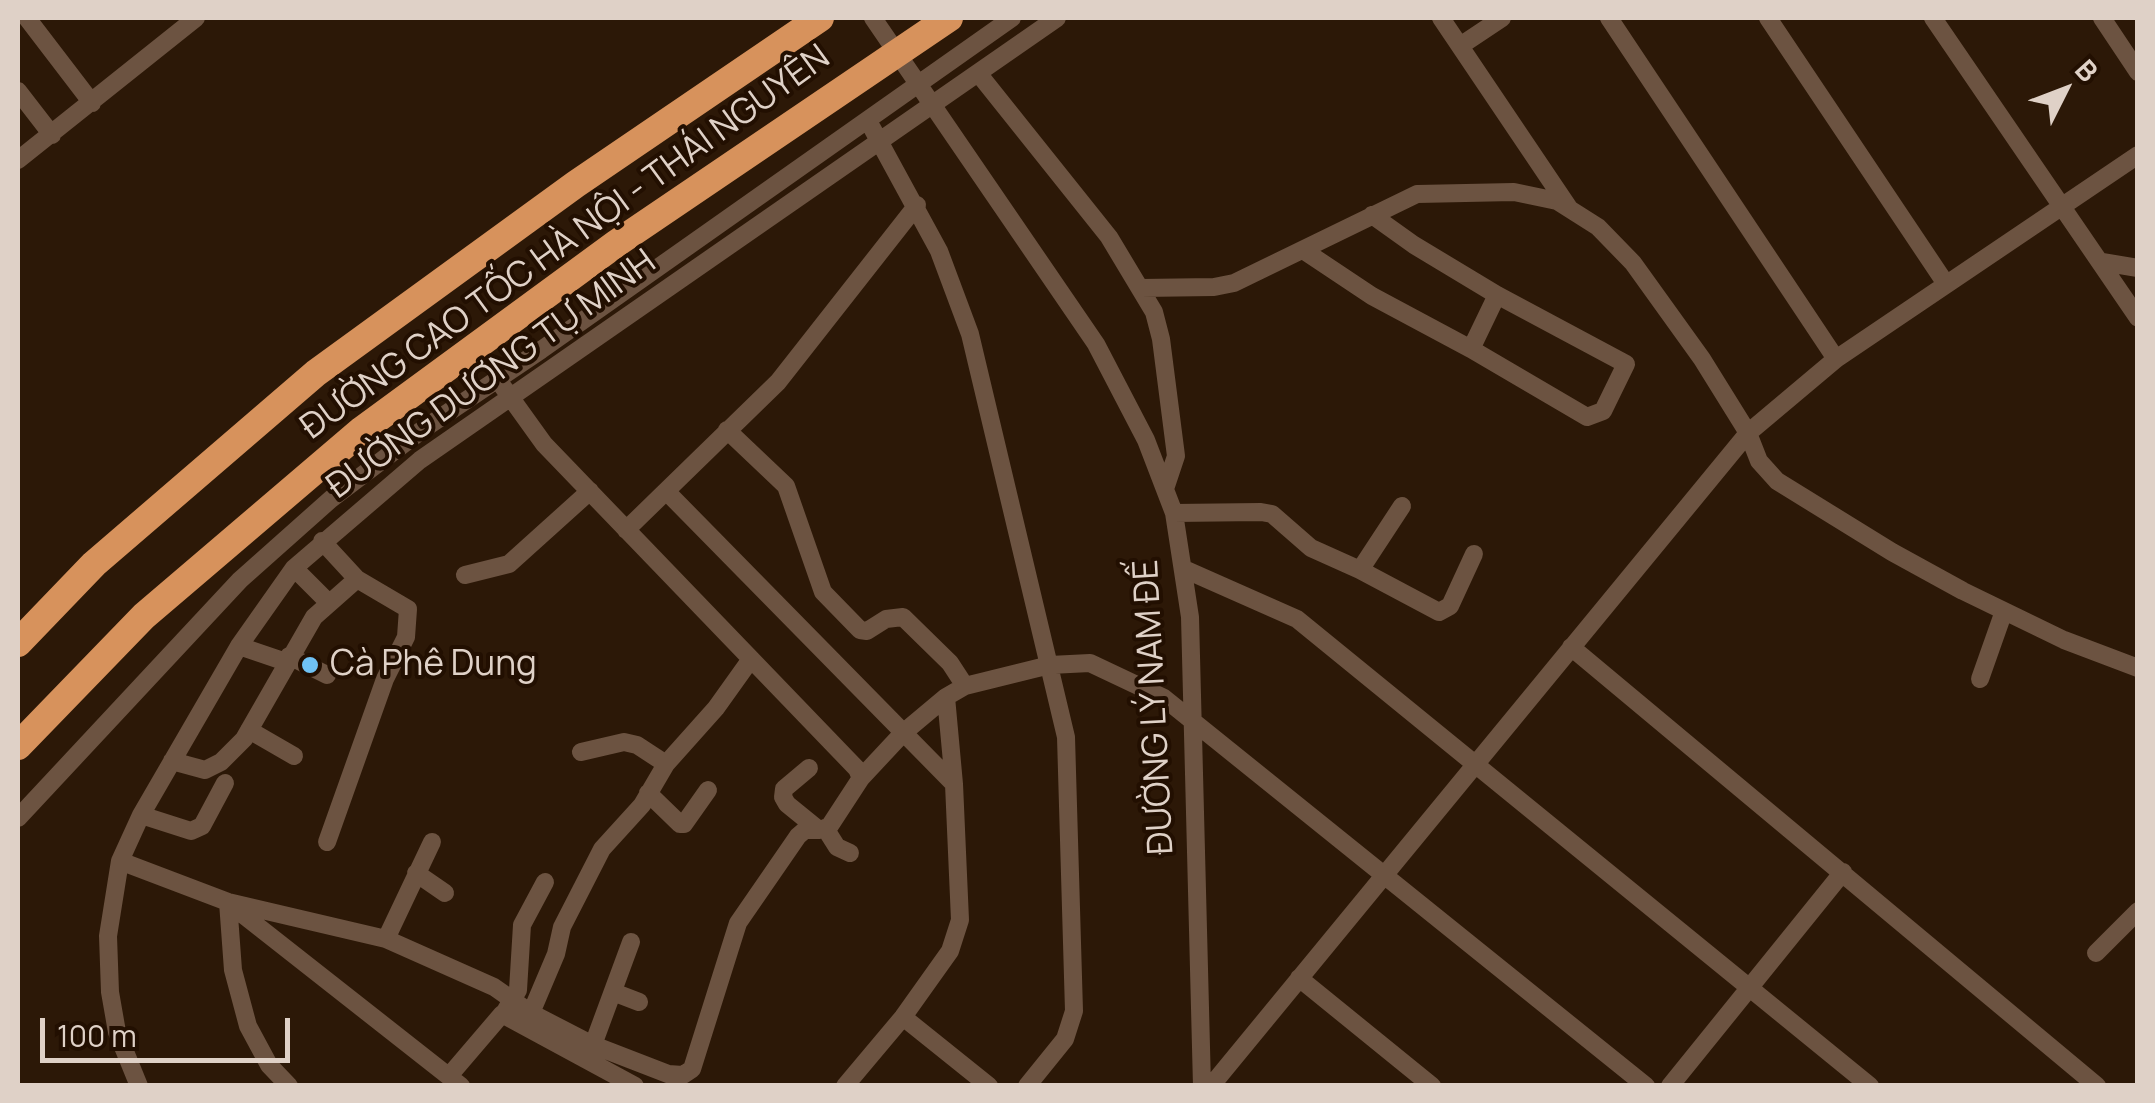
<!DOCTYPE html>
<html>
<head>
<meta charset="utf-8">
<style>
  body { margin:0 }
  #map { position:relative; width:2155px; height:1103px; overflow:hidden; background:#2c1807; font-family:Manrope,sans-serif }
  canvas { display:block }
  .frame { position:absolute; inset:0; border:20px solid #dfd1c7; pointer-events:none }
  .north { position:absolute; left:2015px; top:40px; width:100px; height:100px; -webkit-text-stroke:8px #220f01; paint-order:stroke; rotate:48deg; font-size:28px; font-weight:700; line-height:40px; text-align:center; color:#dfd1c7 }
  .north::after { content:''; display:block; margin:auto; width:35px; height:45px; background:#dfd1c7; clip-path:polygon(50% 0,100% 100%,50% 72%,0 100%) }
  .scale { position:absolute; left:40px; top:1018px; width:250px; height:45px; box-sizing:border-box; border:5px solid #dfd1c7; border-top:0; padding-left:12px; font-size:30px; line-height:35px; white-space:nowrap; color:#dfd1c7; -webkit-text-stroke:8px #220f01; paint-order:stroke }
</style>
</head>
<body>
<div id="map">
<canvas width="2155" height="1103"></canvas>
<div class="frame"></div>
<div class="north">B</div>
<div class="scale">100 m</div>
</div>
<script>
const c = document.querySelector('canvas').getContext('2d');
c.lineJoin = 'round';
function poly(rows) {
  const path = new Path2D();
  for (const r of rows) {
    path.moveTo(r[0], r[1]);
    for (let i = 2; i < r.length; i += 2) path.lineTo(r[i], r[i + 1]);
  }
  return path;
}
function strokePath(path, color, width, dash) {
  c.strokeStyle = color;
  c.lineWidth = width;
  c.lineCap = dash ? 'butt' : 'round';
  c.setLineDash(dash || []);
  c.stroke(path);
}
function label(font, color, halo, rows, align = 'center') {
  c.font = font + ' Manrope,sans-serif';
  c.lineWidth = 8;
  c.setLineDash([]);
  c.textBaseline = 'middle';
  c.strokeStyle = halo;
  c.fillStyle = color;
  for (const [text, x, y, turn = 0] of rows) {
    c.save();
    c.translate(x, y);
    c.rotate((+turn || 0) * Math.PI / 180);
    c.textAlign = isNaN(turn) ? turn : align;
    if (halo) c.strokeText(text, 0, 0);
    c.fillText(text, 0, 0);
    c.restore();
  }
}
strokePath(poly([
  [416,677,420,664,418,654]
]), '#817062', 2.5, [10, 5]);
strokePath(poly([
  [27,18,92,103],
  [873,18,1096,344,1146,440,1174,513,1190,617,1202,1086],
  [1441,18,1569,208],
  [1609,18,1836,359],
  [1768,18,1946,284],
  [1933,18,2138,318],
  [2102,18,2138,72],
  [1460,46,1502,18],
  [978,73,1109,237,1154,312,1161,339,1176,456,1165,489],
  [18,91,52,135],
  [872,128,939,251,970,334,1066,737,1074,1011,1065,1039,1027,1086],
  [18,160,196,18],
  [1372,215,1414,245,1497,295,1626,364,1603,411,1587,417,1471,349],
  [1303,250,1372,296,1471,349,1497,295],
  [2102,262,2138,268],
  [1141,288,1214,287,1234,283,1417,194,1514,192,1557,201,1598,227,1633,263,1702,359,1748,433,1759,461,1777,481,1892,552,1963,591,2064,640,2138,668],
  [727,430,786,486,823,592,860,630,867,631,886,619,903,617,950,663,965,686],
  [666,491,954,784],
  [1174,513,1261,512,1272,514,1311,548,1360,570,1402,506],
  [626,530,778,382,917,205],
  [322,541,357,579,408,609,406,637,385,679,327,842],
  [294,568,328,602],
  [1184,569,1297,619,1870,1086],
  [1360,570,1439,612,1450,606,1474,554],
  [465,575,509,564,590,491],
  [239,646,286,662],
  [1571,647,2097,1086],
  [289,656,327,675],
  [1980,679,2004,611],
  [249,730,294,756],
  [581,752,624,742,637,745,666,764],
  [172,761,205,770,221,762,244,739,314,617,357,579],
  [809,768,784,789,783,797,787,804,819,830],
  [861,778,903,733,946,697,965,686,1050,665,1090,663,1164,698,1646,1086],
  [648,793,680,824,684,824,708,790],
  [141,815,191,831,202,826,225,783],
  [18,818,240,580,331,499,422,430,541,350,1012,18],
  [825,828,837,847,850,853],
  [120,861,228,902,386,939,494,987,531,1013,593,1045,668,1074,683,1075,692,1069,738,923,798,836,805,830,819,830,829,827,861,778,857,769,544,444,498,380],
  [416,873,445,893],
  [228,902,233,970,248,1026,269,1065,289,1086],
  [232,906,461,1086],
  [386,939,432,842],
  [2096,953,2138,911],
  [1299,978,1432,1086],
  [613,992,639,1002],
  [506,1010,518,990,522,925,545,882],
  [531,1013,556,954,562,927,602,849,642,805,666,764,716,708,751,659],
  [903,1017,989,1086],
  [593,1045,631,942],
  [449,1076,502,1014,635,1086],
  [139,1086,117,1032,110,992,108,936,120,861,141,815,239,646,294,568,420,460,1057,18],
  [845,1086,903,1017,950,951,960,920,954,784,946,697],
  [1211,1086,1748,433,1836,359,2138,155],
  [1670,1086,1843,872]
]), '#6c5341', 18);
strokePath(poly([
  [18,643,94,564,316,373,576,184,820,18],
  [18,746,144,616,362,430,617,243,949,18]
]), '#d7925c', 28);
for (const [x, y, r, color] of [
  [310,665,10,"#70c2f4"]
]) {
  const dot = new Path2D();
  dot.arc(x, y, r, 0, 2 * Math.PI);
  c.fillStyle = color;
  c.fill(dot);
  strokePath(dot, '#220f01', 4);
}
label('35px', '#dfd1c7', '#220f01', [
  ["ĐƯỜNG CAO TỐC HÀ NỘI - THÁI NGUYÊN",566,243,-36],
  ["ĐƯỜNG DƯƠNG TỰ MINH",492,375,-36],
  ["ĐƯỜNG LÝ NAM ĐẾ",1155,707,-93]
]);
label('35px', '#dfd1c7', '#220f01', [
  ["Cà Phê Dung",330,665]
], 'left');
</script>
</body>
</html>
